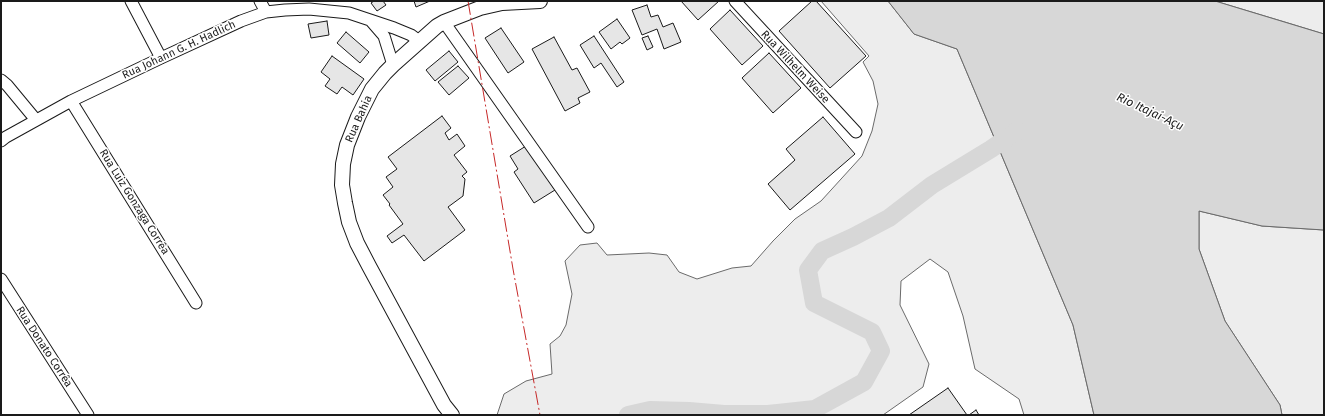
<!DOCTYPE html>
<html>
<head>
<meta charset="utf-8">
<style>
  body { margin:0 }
  #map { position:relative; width:1325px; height:416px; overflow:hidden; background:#fff; font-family:"Fira Sans",sans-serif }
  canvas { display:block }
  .frame { position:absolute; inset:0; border:2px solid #1a1a1a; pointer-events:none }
</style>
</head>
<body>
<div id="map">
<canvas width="1325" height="416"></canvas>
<div class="frame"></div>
</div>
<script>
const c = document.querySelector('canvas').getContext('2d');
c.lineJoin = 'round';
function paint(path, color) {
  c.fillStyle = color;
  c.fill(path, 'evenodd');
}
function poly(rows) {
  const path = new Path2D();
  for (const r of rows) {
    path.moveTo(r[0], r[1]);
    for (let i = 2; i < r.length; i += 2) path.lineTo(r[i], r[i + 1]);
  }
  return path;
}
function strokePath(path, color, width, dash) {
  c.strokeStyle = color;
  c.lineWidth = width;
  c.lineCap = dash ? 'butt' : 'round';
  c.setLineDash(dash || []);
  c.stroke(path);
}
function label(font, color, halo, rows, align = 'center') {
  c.font = font + ' "Fira Sans",sans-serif';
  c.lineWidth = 3;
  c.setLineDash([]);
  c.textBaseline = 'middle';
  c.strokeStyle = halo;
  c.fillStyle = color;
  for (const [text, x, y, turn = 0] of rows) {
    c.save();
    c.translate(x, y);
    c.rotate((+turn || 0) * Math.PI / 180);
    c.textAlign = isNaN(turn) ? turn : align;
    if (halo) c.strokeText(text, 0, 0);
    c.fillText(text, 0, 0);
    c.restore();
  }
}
const built = poly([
  [821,1,888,1,914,34,957,49,1073,325,1094,415,1024,415,1019,399,975,369,963,316,948,272,930,259,901,281,900,305,929,364,923,387,883,415,497,415,504,394,526,381,552,374,550,344,560,336,566,325,572,294,565,261,580,245,597,243,607,255,649,253,667,255,679,272,697,279,732,268,751,266,773,241,795,219,821,201,862,156,872,131,878,104,873,81,863,62,869,56,821,1],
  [1215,1,1324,1,1324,34,1288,23,1215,1],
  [1199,211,1262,226,1324,230,1324,415,1282,415,1280,405,1225,321,1199,249,1199,211]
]);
paint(built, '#ededed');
strokePath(built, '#6a6a6a', 1);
const water = poly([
  [888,1,1215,1,1324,34,1324,230,1262,226,1199,211,1199,249,1225,321,1280,405,1282,415,1094,415,1073,325,957,49,914,34,888,1]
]);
paint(water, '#d7d7d7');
strokePath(water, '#6a6a6a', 1);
strokePath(poly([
  [628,415,650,410,689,411,724,414,768,414,815,409,864,382,881,351,872,332,814,303,808,270,822,251,853,237,889,218,932,185,991,149,1017,131]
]), '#d7d7d7', 18);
const building = poly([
  [374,1,383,1,386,5,377,11,371,3,374,1],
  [414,1,430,1,416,7,414,1],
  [681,1,719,1,698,20,681,1],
  [812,1,816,1,866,56,830,88,779,31,812,1],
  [647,5,651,17,658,15,663,27,673,23,681,42,664,49,657,29,642,35,632,10,647,5],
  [730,10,763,46,742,65,710,29,730,10],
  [617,19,630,38,622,44,620,42,611,49,599,32,617,19],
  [327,21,329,35,311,38,308,24,327,21],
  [501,28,524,62,508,73,485,38,501,28],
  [346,32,369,52,360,63,337,43,346,32],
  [594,36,624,82,617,87,601,63,594,68,580,45,594,36],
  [648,36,653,47,647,50,642,38,648,36],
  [554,37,572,70,577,68,590,92,578,98,580,103,565,111,532,49,554,37],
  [449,51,458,62,435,81,426,70,449,51],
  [769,53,801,88,773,113,742,78,769,53],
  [332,56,364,79,353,95,342,87,337,94,325,86,330,79,321,72,332,56],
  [458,66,469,78,449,95,438,82,458,66],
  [442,116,451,128,445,133,449,140,457,134,465,146,454,155,467,172,462,176,465,179,463,196,448,207,465,230,424,261,404,235,392,243,387,236,403,224,389,205,390,204,383,195,393,187,386,177,397,169,388,157,442,116],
  [823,117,855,154,790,210,768,184,795,160,786,149,823,117],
  [526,146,555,190,534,203,514,172,518,169,510,156,526,146],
  [948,388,967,415,909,415,948,388],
  [976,410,979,415,969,415,976,410]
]);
paint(building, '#e6e6e6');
strokePath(building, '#1a1a1a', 1);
const minor = poly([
  [131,1,161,58],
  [260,1,266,12],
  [735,1,856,132],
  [371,21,384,36,393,65],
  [444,22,588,227],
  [1,80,7,85,36,120],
  [71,101,196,303],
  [1,141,6,137,71,101,161,58,241,21,266,12,285,10,309,9,349,13,394,28,411,35,419,41],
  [1,279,88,415]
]);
const major = poly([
  [452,415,444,405,369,266,357,243,349,222,345,203,342,185,343,164,347,145,358,117,372,89,385,73,393,65,437,26,444,22,480,8,502,3,540,1]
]);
strokePath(minor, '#1a1a1a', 13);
strokePath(major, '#1a1a1a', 16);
strokePath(minor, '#fff', 11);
strokePath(major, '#fff', 14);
strokePath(poly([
  [468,1,513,269,540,415]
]), '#c62828', 1, [14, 3, 2, 3]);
label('11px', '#1a1a1a', '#fff', [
  ["Rua Johann G. H. Hadlich",179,50,-25],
  ["Rua Wilhelm Weise",795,67,47],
  ["Rua Bahia",359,119,-66],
  ["Rua Luiz Gonzaga Corrêa",134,202,58],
  ["Rua Donato Corrêa",44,347,57]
]);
label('italic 12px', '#1a1a1a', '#fff', [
  ["Rio Itajaí-Açu",1150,112,25]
]);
</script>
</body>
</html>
